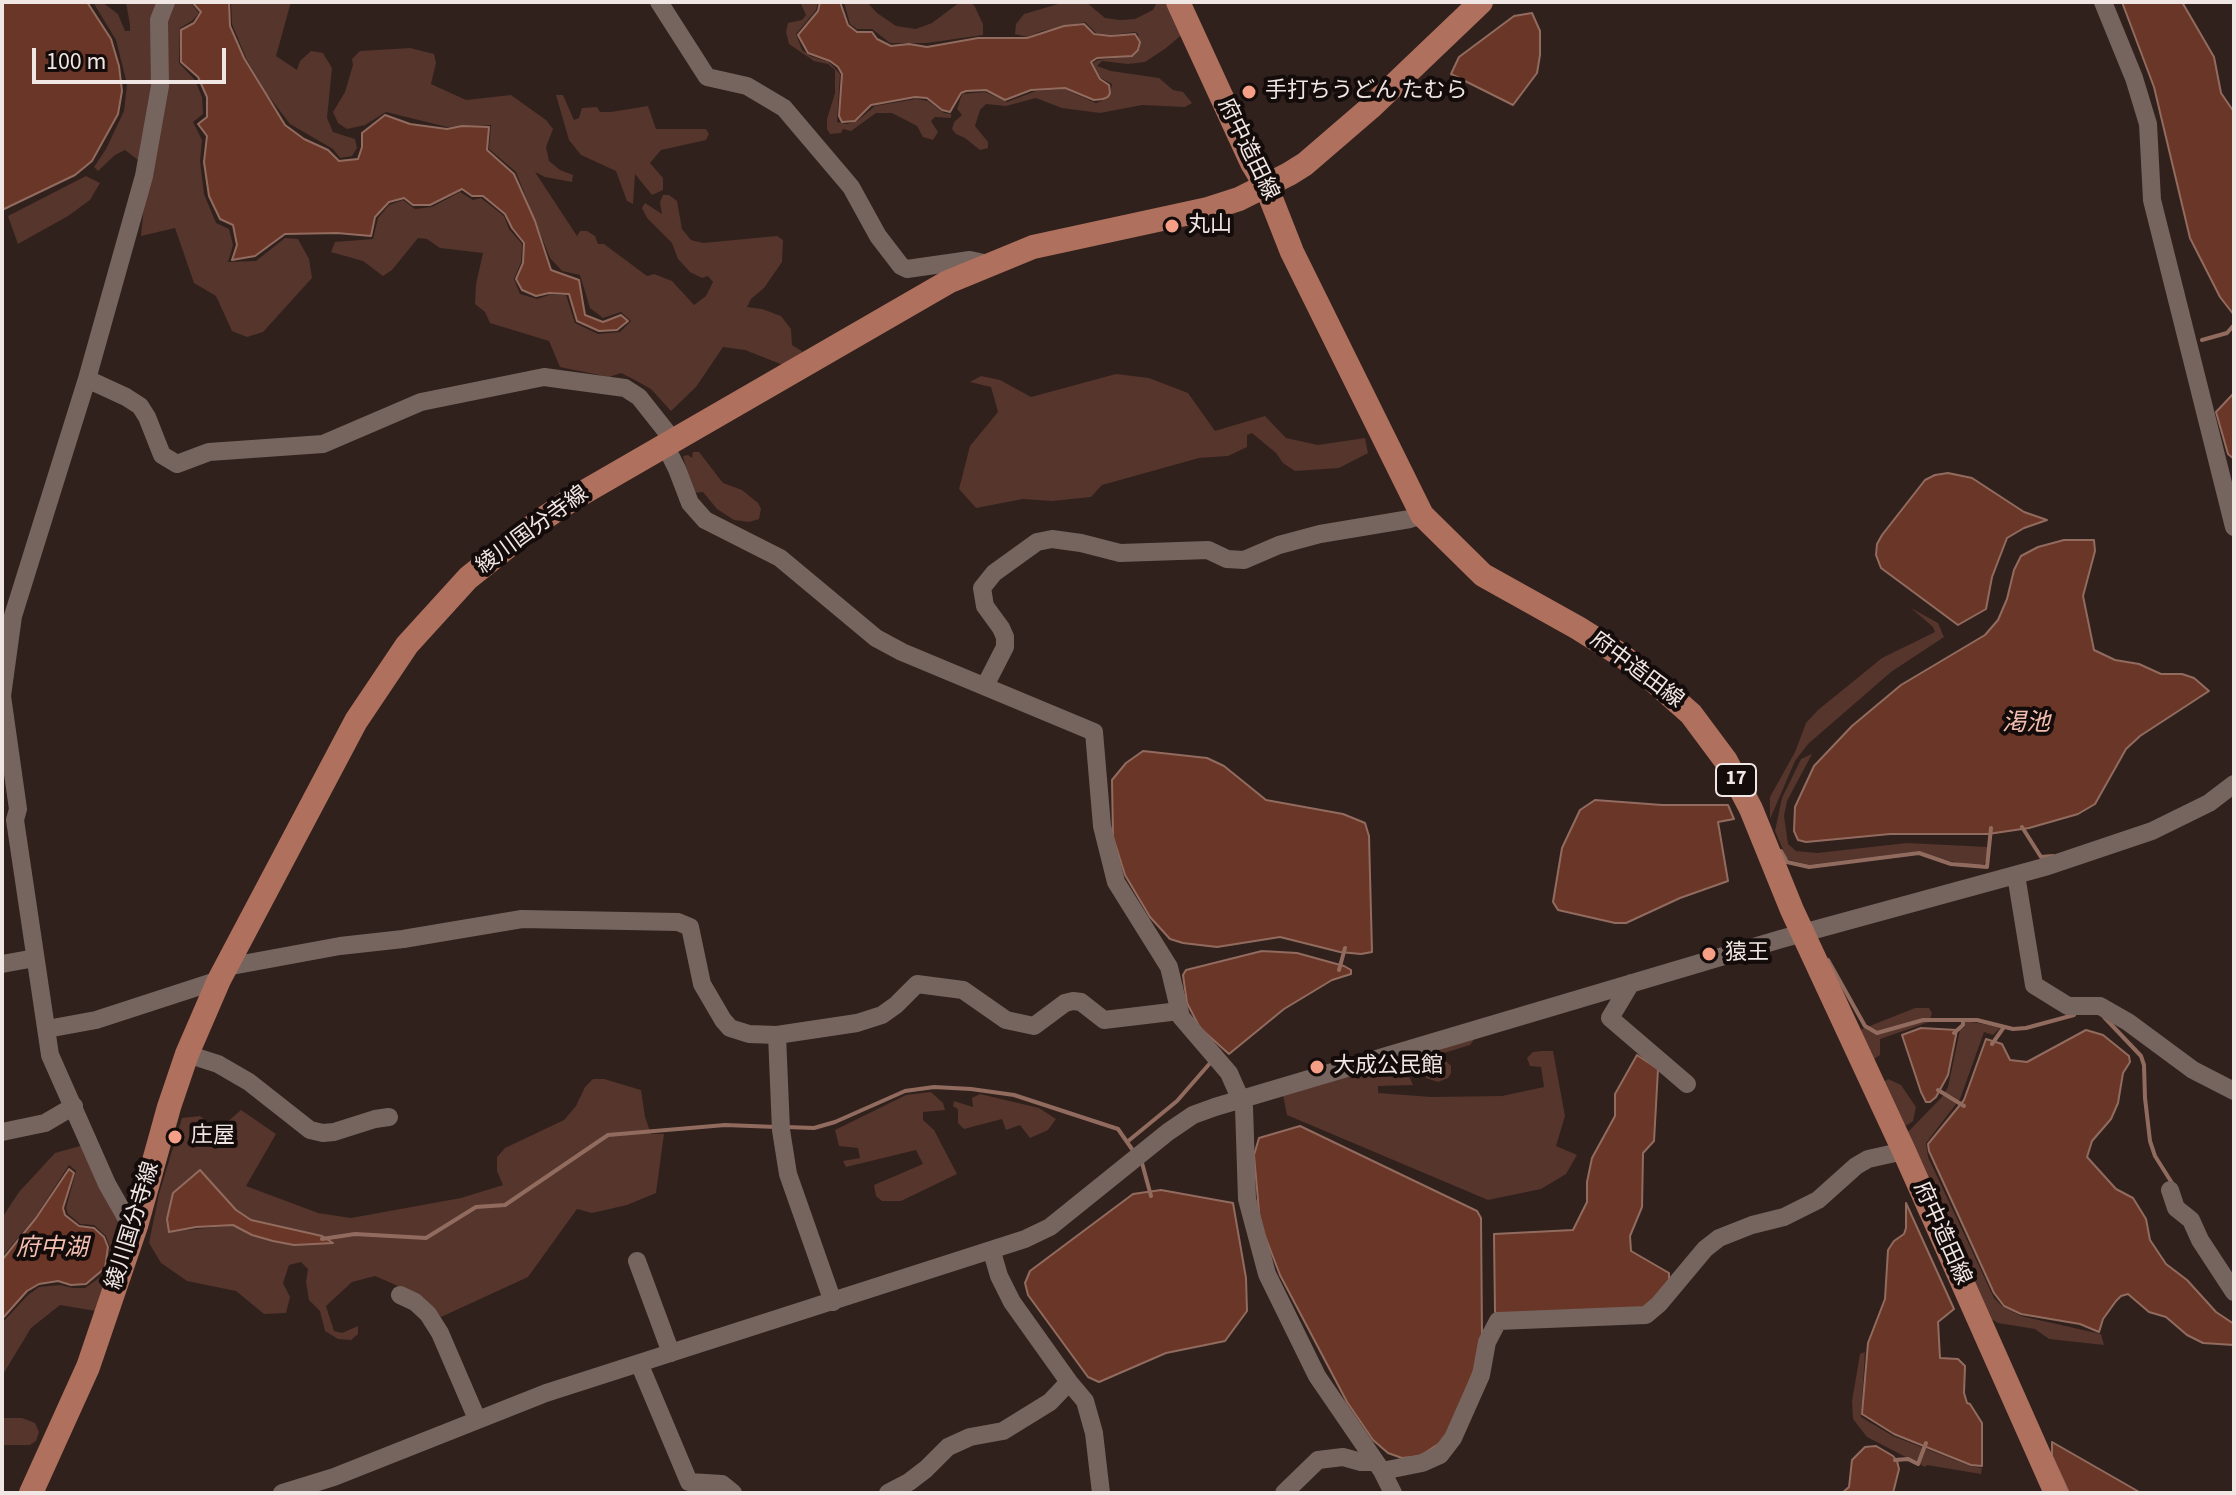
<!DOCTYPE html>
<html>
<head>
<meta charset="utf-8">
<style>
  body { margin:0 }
  #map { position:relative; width:2236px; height:1495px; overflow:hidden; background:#30211d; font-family:"Source Sans 3",sans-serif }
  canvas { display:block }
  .frame { position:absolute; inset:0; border:4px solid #f0e6e3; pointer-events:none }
  .scale { position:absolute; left:32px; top:48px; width:194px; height:36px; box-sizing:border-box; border:4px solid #f0e6e3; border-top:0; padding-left:10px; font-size:24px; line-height:28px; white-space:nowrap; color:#f0e6e3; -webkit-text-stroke:6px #130c0a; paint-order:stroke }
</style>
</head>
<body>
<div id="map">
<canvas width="2236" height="1495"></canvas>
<div class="frame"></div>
<div class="scale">100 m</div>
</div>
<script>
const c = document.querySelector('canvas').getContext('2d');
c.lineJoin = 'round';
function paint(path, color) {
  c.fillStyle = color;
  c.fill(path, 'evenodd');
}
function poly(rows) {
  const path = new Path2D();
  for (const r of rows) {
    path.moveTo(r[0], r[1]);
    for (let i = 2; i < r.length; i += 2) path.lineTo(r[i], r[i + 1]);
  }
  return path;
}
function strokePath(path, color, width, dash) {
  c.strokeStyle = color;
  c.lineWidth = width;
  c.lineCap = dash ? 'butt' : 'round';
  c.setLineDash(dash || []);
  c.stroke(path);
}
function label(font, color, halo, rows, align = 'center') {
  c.font = font + ' "Source Sans 3","Noto Sans JP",sans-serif';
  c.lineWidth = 8;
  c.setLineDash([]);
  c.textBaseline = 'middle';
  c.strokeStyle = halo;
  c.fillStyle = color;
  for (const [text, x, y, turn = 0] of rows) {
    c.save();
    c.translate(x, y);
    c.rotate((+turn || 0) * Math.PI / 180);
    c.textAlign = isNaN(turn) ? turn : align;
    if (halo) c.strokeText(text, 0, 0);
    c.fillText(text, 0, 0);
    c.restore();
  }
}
paint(poly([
  [93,2,102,2,118,14,125,31,130,31,130,25,126,2,190,2,199,13,192,21,180,28,179,63,195,80,202,97,203,114,193,122,202,140,200,161,204,194,216,223,229,229,233,245,228,262,256,261,285,238,298,239,309,259,312,278,263,332,247,337,232,331,216,296,194,283,175,228,141,236,144,205,138,160,125,150,115,155,98,171,94,167,106,149,124,111,127,84,116,40],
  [231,2,291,2,276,56,297,70,300,61,311,51,323,53,332,68,327,118,333,132,355,139,357,148,352,156,340,158,333,149,290,124,267,94,246,58,232,24],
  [800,2,818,2,816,10,796,34,802,50,810,56,829,62,840,74,837,122,847,124,857,121,875,106,916,99,928,101,944,113,951,114,951,118,935,117,931,121,938,132,933,140,923,137,917,126,892,113,876,113,851,131,843,129,841,133,830,134,827,129,827,119,835,93,835,70,828,64,814,61,789,44,786,32,788,23,802,20,806,15],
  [844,2,867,2,877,13,896,26,916,29,932,23,960,2,968,2,974,5,983,24,983,35,927,43,890,43,872,29,857,29,850,24],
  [1065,2,1086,2,1105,18,1120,20,1135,19,1153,10,1157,2,1173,2,1186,31,1166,48,1145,62,1128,64,1102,61,1097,66,1111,71,1159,78,1173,90,1183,92,1192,103,1185,107,1142,105,1100,113,1062,108,1036,98,1006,106,986,104,980,110,975,126,988,142,988,148,980,150,965,138,956,134,952,129,954,122,962,115,957,109,962,94,985,92,1007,102,1036,91,1064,89,1096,103,1109,98,1112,84,1101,78,1093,63,1098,60,1134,56,1140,48,1138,34,1135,32,1112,35,1096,33,1085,22,1042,31,1027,37,1015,34,1016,24,1024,14],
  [410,48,434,54,436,63,431,84,466,100,511,95,546,120,553,129,546,147,549,161,560,170,573,175,572,182,545,177,535,172,577,236,580,231,587,231,595,236,598,244,604,244,647,276,654,274,672,281,694,305,706,296,713,282,708,276,702,278,690,272,678,259,672,243,647,218,642,208,645,203,662,214,660,202,663,195,669,195,677,201,682,229,691,240,703,243,777,236,783,240,782,262,764,288,751,299,747,307,762,309,781,316,791,329,792,345,803,352,783,365,745,350,723,347,696,387,671,411,651,389,635,380,621,373,609,377,560,367,549,341,490,323,485,312,475,304,476,284,483,253,440,248,427,239,418,238,392,270,383,276,363,261,331,252,335,242,373,239,378,218,389,205,403,200,415,209,432,207,460,192,473,200,481,198,504,216,509,229,522,244,521,262,514,279,520,294,537,299,549,295,566,295,575,323,598,334,620,332,631,321,621,312,603,318,590,308,580,275,562,271,550,258,516,172,489,149,491,125,447,127,386,112,365,125,347,129,338,123,333,112,345,92,353,65,352,59,360,51],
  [556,95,563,95,574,120,579,118,582,108,597,107,600,112,611,112,648,106,656,129,706,129,709,134,706,140,661,150,650,163,663,178,663,190,652,195,635,174,633,204,627,201,616,171,581,155,569,140],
  [86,176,100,183,90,200,68,216,18,244,8,216],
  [1116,374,1149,378,1188,393,1215,431,1265,416,1286,438,1318,445,1365,438,1368,453,1339,468,1295,471,1283,463,1276,453,1252,433,1247,435,1247,447,1228,456,1199,458,1102,485,1091,497,1052,501,1023,499,976,508,959,489,970,446,998,412,991,387,970,382,981,376,1000,380,1031,397],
  [693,452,699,452,723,483,742,490,758,503,761,509,759,519,749,522,734,520,717,509,703,492,693,493,683,456,688,455,692,458],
  [1911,608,1938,623,1944,637,1891,672,1808,744,1795,761,1770,819,1770,797,1795,752,1806,723,1818,710,1882,658,1935,632,1933,627],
  [1812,754,1787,801,1784,816,1788,844,1796,851,1817,853,1907,843,1988,847,1988,858,1984,864,1975,866,1950,861,1919,851,1808,865,1787,859,1775,831,1782,798,1801,759],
  [1915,1008,1929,1008,1932,1013,1929,1022,1880,1039,1880,1055,1871,1061,1857,1031],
  [1965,1021,2001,1027,1993,1035,1984,1032,1960,1099,1926,1143,1928,1157,1994,1298,2003,1307,2021,1316,2101,1334,2104,1345,2049,1339,2035,1329,1998,1323,1986,1316,1905,1135,1942,1097,1948,1087,1960,1030,1965,1027],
  [1478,1034,1470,1045,1444,1053,1445,1060,1451,1066,1451,1073,1448,1078,1438,1082,1426,1078,1422,1051],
  [1542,1051,1553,1051,1565,1116,1556,1146,1577,1155,1566,1174,1541,1189,1488,1200,1287,1115,1283,1095,1379,1065,1410,1078,1413,1085,1378,1086,1378,1093,1431,1097,1502,1096,1544,1087,1541,1067,1530,1066,1527,1058,1533,1052],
  [593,1079,604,1079,641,1090,645,1117,651,1134,664,1134,656,1193,627,1205,592,1213,577,1209,528,1277,441,1317,414,1293,375,1276,352,1282,326,1306,334,1331,342,1333,358,1326,358,1334,351,1340,338,1339,325,1331,320,1311,309,1300,306,1282,308,1269,301,1262,289,1265,283,1283,290,1297,286,1313,264,1314,236,1291,187,1281,161,1263,149,1243,159,1194,182,1118,200,1116,218,1130,241,1110,276,1134,246,1186,318,1213,351,1218,461,1198,503,1185,497,1171,497,1157,505,1148,564,1120,576,1106,585,1087],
  [200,1170,236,1211,251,1220,322,1236,332,1242,294,1245,252,1235,233,1225,169,1232,173,1193],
  [1888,1079,1901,1085,1916,1107,1913,1121,1906,1126,1893,1109,1882,1083],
  [931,1092,943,1103,945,1110,923,1112,923,1120,934,1130,957,1174,901,1201,882,1201,876,1196,874,1185,923,1164,916,1150,846,1167,843,1161,860,1158,858,1148,839,1146,835,1130,906,1095],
  [980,1094,1039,1108,1056,1119,1048,1130,1030,1138,1020,1125,1006,1130,1002,1119,964,1129,958,1123,958,1109,953,1106,954,1101,973,1107,972,1098],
  [80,1146,86,1150,125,1225,112,1264,109,1262,110,1247,106,1236,94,1225,80,1224,68,1214,66,1208,76,1171,69,1165,36,1216,2,1257,2,1218,19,1192,55,1153],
  [99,1278,108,1278,96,1311,60,1305,31,1328,2,1376,2,1323,28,1295,39,1287,60,1285,73,1288,85,1288],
  [1865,1352,1861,1417,1893,1436,1970,1466,1982,1468,1981,1474,1927,1465,1925,1467,1867,1437,1853,1419,1852,1401,1860,1354],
  [2,1418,22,1418,35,1423,39,1432,36,1441,30,1445,2,1445]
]), '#55352c');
const water = poly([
  [2,2,87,2,111,39,119,66,122,91,118,114,92,161,75,175,2,210,2,2],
  [192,2,229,2,230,26,244,58,285,125,304,139,328,150,339,161,358,159,362,147,362,133,385,115,410,124,447,129,462,126,489,127,487,150,514,174,535,221,551,270,579,280,585,315,603,322,621,315,628,321,617,330,599,331,577,321,569,294,549,293,536,296,522,290,516,279,523,263,524,243,512,228,505,214,483,196,472,196,462,189,430,205,413,205,404,198,389,202,375,217,371,236,337,233,285,234,255,256,232,260,237,245,233,225,220,219,209,196,204,162,207,136,198,124,207,117,207,97,198,77,181,62,181,30,194,23,201,12,192,2],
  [820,2,840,2,848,25,857,32,872,32,877,39,891,46,909,44,927,47,978,38,1027,38,1064,26,1084,24,1094,34,1111,36,1135,34,1140,42,1138,50,1132,56,1097,58,1091,62,1100,79,1109,85,1110,93,1108,97,1103,99,1094,100,1065,88,1031,90,1005,100,986,90,966,91,961,93,950,112,942,110,927,98,915,97,871,105,855,121,842,122,839,116,842,74,838,67,830,61,808,53,798,35,818,11,820,2],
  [2122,2,2182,2,2214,57,2221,93,2234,112,2234,315,2220,297,2190,238,2154,87,2122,2],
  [1532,13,1540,31,1540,55,1537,73,1513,105,1451,74,1459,57,1514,16,1532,13],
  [2234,393,2234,459,2228,454,2216,412,2234,393],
  [1948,473,1972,478,2024,512,2047,520,2024,528,2007,538,1992,577,1986,609,1958,625,1881,568,1876,555,1877,544,1882,535,1925,480,1935,475,1948,473],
  [2064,540,2094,540,2095,551,2083,596,2094,650,2115,660,2139,664,2161,674,2182,674,2194,678,2209,691,2140,736,2126,749,2095,804,2078,814,2029,828,1988,834,1890,834,1806,842,1798,840,1794,831,1795,807,1814,766,1852,726,1901,685,1985,635,1998,620,2007,599,2014,570,2021,556,2038,547,2064,540],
  [1143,751,1207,758,1224,766,1266,800,1343,814,1365,823,1369,836,1372,952,1361,954,1340,952,1280,937,1217,947,1183,943,1170,939,1150,917,1125,875,1113,837,1112,780,1126,763,1143,751],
  [1595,800,1662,805,1728,805,1734,819,1718,822,1728,881,1680,898,1626,923,1615,923,1558,910,1553,902,1562,848,1580,810,1595,800],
  [1262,951,1297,953,1344,966,1351,970,1351,974,1332,980,1284,1009,1229,1054,1200,1028,1187,1003,1183,975,1186,970,1262,951],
  [1921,1028,1957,1030,1948,1075,1936,1097,1930,1102,1926,1102,1921,1092,1902,1035,1921,1028],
  [2086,1030,2103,1035,2129,1056,2130,1062,2123,1073,2118,1103,2111,1119,2092,1141,2087,1157,2116,1189,2133,1198,2146,1219,2150,1240,2166,1264,2187,1280,2216,1312,2234,1324,2234,1345,2203,1343,2187,1335,2166,1317,2149,1312,2128,1294,2121,1296,2116,1301,2103,1319,2099,1332,2080,1324,2021,1314,2004,1306,1994,1293,1929,1151,1928,1144,1964,1100,1986,1039,2002,1044,2010,1060,2027,1062,2086,1030],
  [1637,1055,1658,1069,1654,1141,1643,1153,1642,1207,1630,1236,1631,1251,1669,1273,1669,1284,1645,1309,1500,1315,1495,1312,1494,1234,1573,1230,1587,1202,1587,1182,1592,1158,1615,1116,1615,1094,1637,1055],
  [1300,1126,1477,1211,1481,1218,1482,1337,1475,1368,1446,1439,1420,1456,1402,1458,1388,1453,1373,1440,1347,1402,1280,1275,1260,1223,1254,1155,1259,1138,1300,1126],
  [69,1169,74,1173,63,1208,65,1215,79,1226,94,1228,104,1237,108,1247,105,1268,86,1284,71,1285,58,1281,39,1284,27,1291,2,1319,2,1260,36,1218,69,1169],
  [200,1170,236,1210,251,1220,322,1236,333,1243,294,1245,273,1241,252,1235,233,1225,196,1227,169,1232,167,1219,173,1193,200,1170],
  [1161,1190,1233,1203,1246,1278,1247,1311,1225,1341,1166,1353,1099,1382,1088,1377,1028,1295,1025,1283,1030,1271,1133,1194,1161,1190],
  [1906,1203,1954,1309,1938,1322,1940,1358,1958,1359,1965,1366,1964,1393,1967,1403,1970,1404,1982,1423,1982,1466,1971,1465,1894,1434,1862,1414,1868,1343,1885,1299,1888,1250,1894,1241,1904,1234,1906,1228,1906,1203],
  [2052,1442,2141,1493,2069,1493,2052,1456,2052,1442],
  [1876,1446,1893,1456,1897,1461,1899,1469,1893,1493,1842,1493,1849,1487,1852,1460,1865,1447,1876,1446]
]);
paint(water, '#6a3627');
strokePath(water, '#926b5f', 2);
strokePath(poly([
  [2202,340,2227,333,2234,325],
  [2022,827,2041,857,2053,856],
  [1781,851,1787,862,1809,867,1919,853,1951,864,1987,867,1991,828],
  [1828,960,1865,1026,1877,1033,1923,1020,1977,1020,2013,1029,2026,1028,2074,1015],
  [1339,970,1345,948],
  [2104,1017,2141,1056,2144,1065,2145,1098,2150,1141,2155,1156,2172,1183],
  [1954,1033,1963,1025,1963,1020],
  [1992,1044,2004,1027],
  [1938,1090,1964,1106],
  [786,1127,814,1128,835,1122,905,1091,934,1087,971,1089,1014,1095,1118,1129,1134,1152],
  [1127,1142,1177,1101,1211,1062],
  [1142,1163,1151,1196],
  [322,1239,355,1234,426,1238,476,1207,505,1205,608,1135,725,1125,777,1127],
  [1895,1460,1908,1459,1918,1464,1926,1443]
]), '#926b5f', 4);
strokePath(poly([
  [659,2,707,77,747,86,784,108,851,187,878,236,901,266,907,269,970,260,988,264],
  [2103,2,2134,78,2148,124,2152,200,2234,527],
  [87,379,126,397,140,406,147,417,162,455,177,464,209,452,323,444,421,402,544,377,625,388,639,397,673,440],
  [665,445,677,469,690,503,705,520,780,558,876,638,902,652,1094,732,1102,826,1116,882,1169,967,1181,1017,1229,1073,1244,1107,1247,1199,1267,1274,1317,1376,1382,1471,1393,1493],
  [985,686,1005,647,1005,637,1001,628,985,606,982,588,994,573,1037,542,1052,539,1081,543,1120,553,1208,550,1227,559,1244,560,1279,545,1320,534,1410,519,1422,515],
  [2016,875,2034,985,2068,1006,2100,1006,2128,1022,2193,1070,2234,1091],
  [2,964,35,958],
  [226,967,340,946,403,939,522,919,678,922,690,927,702,984,723,1020,730,1028,749,1034,777,1035,857,1023,882,1015,896,1005,917,984,963,990,1006,1020,1034,1026,1065,1003,1073,1001,1081,1002,1104,1020,1179,1011],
  [1631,983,1610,1018,1687,1084],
  [47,1029,96,1020,219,980],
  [777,1035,781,1130,788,1174,833,1302],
  [187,1054,218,1064,249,1082,310,1130,323,1133,334,1132,375,1119,389,1117],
  [2,1132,45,1123,74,1106],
  [2170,1190,2176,1208,2191,1220,2200,1240,2234,1292],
  [136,1226,128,1221,107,1184,50,1055,15,820,18,809,2,696,13,616,87,379,144,176,160,86,159,20,166,2],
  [992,1252,999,1276,1012,1302,1069,1382,1085,1401,1094,1433,1101,1493],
  [637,1261,671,1353],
  [400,1295,415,1302,428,1314,440,1333,477,1419],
  [639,1363,689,1482,722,1484,733,1493],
  [1382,1471,1422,1463,1440,1455,1453,1438,1481,1375,1487,1342,1498,1321,1646,1315,1659,1304,1705,1249,1719,1238,1752,1225,1784,1217,1818,1200,1856,1166,1868,1159,1904,1151],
  [282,1493,334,1477,546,1393,1025,1239,1050,1227,1168,1132,1193,1115,1215,1107,1781,939,2048,866,2152,831,2209,803,2234,784],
  [888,1493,909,1482,926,1469,948,1447,970,1437,1003,1431,1050,1402,1069,1382],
  [1284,1493,1318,1460,1343,1457,1361,1462,1375,1462]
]), '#76655f', 18);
strokePath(poly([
  [1178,2,1252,163,1266,186,1292,252,1422,515,1483,575,1578,628,1621,655,1656,683,1691,714,1726,761,1751,809,1792,910,1904,1151,2056,1493],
  [31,1493,88,1367,136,1226,169,1107,187,1054,219,980,356,721,407,645,468,578,537,523,574,498,948,282,1033,247,1208,209,1239,199,1289,174,1305,164,1370,108,1481,2]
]), '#b0705e', 24);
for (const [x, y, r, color] of [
  [1249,92,8,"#f49f86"],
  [1172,226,8,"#f49f86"],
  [1709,954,8,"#f49f86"],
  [1317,1067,8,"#f49f86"],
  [175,1137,8,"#f49f86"]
]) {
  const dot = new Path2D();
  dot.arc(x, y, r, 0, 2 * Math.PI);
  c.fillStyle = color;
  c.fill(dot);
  strokePath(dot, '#130c0a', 3);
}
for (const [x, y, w] of [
  [1736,780,40]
]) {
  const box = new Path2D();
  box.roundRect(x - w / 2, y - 16, w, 32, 6);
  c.fillStyle = '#130c0a';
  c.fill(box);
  strokePath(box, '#f0e6e3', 2);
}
label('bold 20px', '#f0e6e3', null, [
  ["17",1736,780]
]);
label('22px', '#f0e6e3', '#130c0a', [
  ["手打ちうどん たむら",1265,92],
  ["丸山",1188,226],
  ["猿王",1725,954],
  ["大成公民館",1333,1067],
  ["庄屋",191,1137]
], 'left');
label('22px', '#f0e6e3', '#130c0a', [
  ["府中造田線",1247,150,64],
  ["綾川国分寺線",533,531,-36],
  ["府中造田線",1636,671,37],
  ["綾川国分寺線",134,1226,-73],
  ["府中造田線",1941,1234,66]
]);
label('italic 24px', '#f4bfb0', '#130c0a', [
  ["渇池",2026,725],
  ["府中湖",52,1250]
]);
</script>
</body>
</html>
